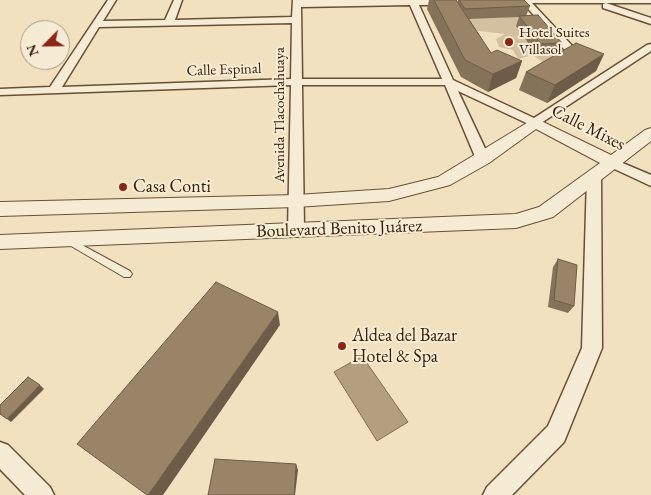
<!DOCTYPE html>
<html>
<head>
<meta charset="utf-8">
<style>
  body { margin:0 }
  #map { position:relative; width:651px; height:495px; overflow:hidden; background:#f1e1bf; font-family:"EB Garamond",serif }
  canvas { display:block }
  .north { position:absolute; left:20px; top:20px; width:50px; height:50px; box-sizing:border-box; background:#f6ecd5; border:1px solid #ab9a83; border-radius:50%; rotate:247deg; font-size:14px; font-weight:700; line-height:20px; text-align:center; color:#3b2007 }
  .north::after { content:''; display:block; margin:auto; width:18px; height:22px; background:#8f2418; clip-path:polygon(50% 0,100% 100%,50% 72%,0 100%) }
</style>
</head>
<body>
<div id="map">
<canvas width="651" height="495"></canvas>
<div class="north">N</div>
</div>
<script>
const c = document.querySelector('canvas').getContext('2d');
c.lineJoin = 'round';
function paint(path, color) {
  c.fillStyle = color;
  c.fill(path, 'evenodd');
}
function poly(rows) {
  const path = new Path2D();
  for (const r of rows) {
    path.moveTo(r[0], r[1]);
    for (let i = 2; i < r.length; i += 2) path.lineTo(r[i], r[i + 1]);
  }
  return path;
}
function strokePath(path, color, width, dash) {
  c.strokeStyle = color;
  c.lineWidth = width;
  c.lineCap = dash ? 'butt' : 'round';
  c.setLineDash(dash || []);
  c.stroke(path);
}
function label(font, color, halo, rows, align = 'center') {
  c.font = font + ' "EB Garamond",serif';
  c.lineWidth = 4;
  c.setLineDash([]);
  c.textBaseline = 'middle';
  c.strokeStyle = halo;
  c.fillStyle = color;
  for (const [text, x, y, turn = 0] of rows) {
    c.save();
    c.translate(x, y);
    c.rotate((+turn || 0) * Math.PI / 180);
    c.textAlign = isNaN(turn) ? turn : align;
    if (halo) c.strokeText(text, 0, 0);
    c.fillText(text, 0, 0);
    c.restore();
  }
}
paint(poly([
  [531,16,557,54,544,63,533,55,518,59,513,50,499,47,496,39,505,34,471,30,463,19]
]), '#d2c0a0');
const water = poly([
  [362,356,408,422,377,441,334,372,362,356]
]);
paint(water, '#b39f80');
strokePath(water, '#836c50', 1);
const service = poly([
  [69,238,130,271,132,274,130,277,124,277,66,243,65,241,69,238]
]);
const minor = poly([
  [108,0,116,0,103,21,165,20,174,0,182,0,175,20,292,17,293,0,454,0,455,2,451,5,419,5,453,80,534,118,647,45,651,44,651,51,535,127,458,91,490,159,483,163,476,159,445,85,302,85,304,230,302,234,296,236,290,234,288,230,291,85,0,95,0,89,50,87,108,0],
  [410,5,442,79,302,79,301,7,410,5],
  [292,23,291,79,62,87,99,27,292,23],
  [499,0,651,0,651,3,532,3,578,52,591,58,591,62,587,63,570,56,523,3,503,4,499,0],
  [606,3,651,18,651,24,603,8,603,4,606,3],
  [613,159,651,175,651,186,608,166,606,163,608,160,613,159],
  [594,171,601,176,602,348,564,442,512,495,483,495,487,487,548,426,582,348,587,176,594,171],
  [0,442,8,445,50,487,54,495,25,495,0,469,0,442]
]);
const tertiary = poly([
  [535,118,611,155,645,130,651,128,651,141,553,217,516,228,0,249,0,235,516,214,539,207,600,163,536,129,489,163,450,185,389,201,296,207,0,216,0,202,296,195,389,189,438,177,535,118]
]);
strokePath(service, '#685035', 2);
strokePath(minor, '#685035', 3);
strokePath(tertiary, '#685035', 2);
paint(service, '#f6ecd5');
paint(minor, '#f6ecd5');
paint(tertiary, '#f6ecd5');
paint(poly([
  [429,0,456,0,458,2,458,0,530,6,526,16,562,43,558,54,604,54,596,71,547,103,519,90,526,72,557,54,537,55,516,26,519,17,469,19,491,53,522,61,516,78,488,92,461,77,427,9],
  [558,259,574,306,568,313,548,307,553,267]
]), '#847259');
paint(poly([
  [604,54,596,71,547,103,555,85],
  [522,61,516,78,488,92,493,74],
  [278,312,280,325,163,495,148,495],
  [40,385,44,389,11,422,7,419],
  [296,464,298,470,295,495,294,495]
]), '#6c5c48');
const building = poly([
  [434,0,456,0,491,53,497,50,522,61,493,74,465,60,434,0],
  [459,0,524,0,530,6,465,9,459,0],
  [538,15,562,43,541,44,519,16,538,15],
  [576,43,604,54,555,85,526,72,576,43],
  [558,259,577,265,574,306,554,300,558,259],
  [216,282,278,312,148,495,147,495,77,444,216,282],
  [28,377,40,385,7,419,0,414,0,405,28,377],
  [215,459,296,464,294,495,208,495,215,459]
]);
paint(building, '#9a8467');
strokePath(building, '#6c5c48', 1);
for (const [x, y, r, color] of [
  [509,42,5,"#8f2418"],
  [123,187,5,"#8f2418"],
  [342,346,5,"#8f2418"]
]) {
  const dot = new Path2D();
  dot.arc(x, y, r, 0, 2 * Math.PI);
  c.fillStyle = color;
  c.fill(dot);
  strokePath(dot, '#f6ecd5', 2);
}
label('15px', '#3b2007', '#f6ecd5', [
  ["Hotel Suites",519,33],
  ["Villasol",519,50]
], 'left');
label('15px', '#3b2007', '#f6ecd5', [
  ["Calle Espinal",224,70,-2],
  ["Avenida Tlacochahuaya",280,115,-90]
]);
label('18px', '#3b2007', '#f6ecd5', [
  ["Calle Mixes",588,128,27],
  ["Boulevard Benito Juárez",339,229,-2]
]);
label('18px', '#3b2007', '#f6ecd5', [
  ["Casa Conti",133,187],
  ["Aldea del Bazar",352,336],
  ["Hotel & Spa",352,357]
], 'left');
</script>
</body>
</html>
